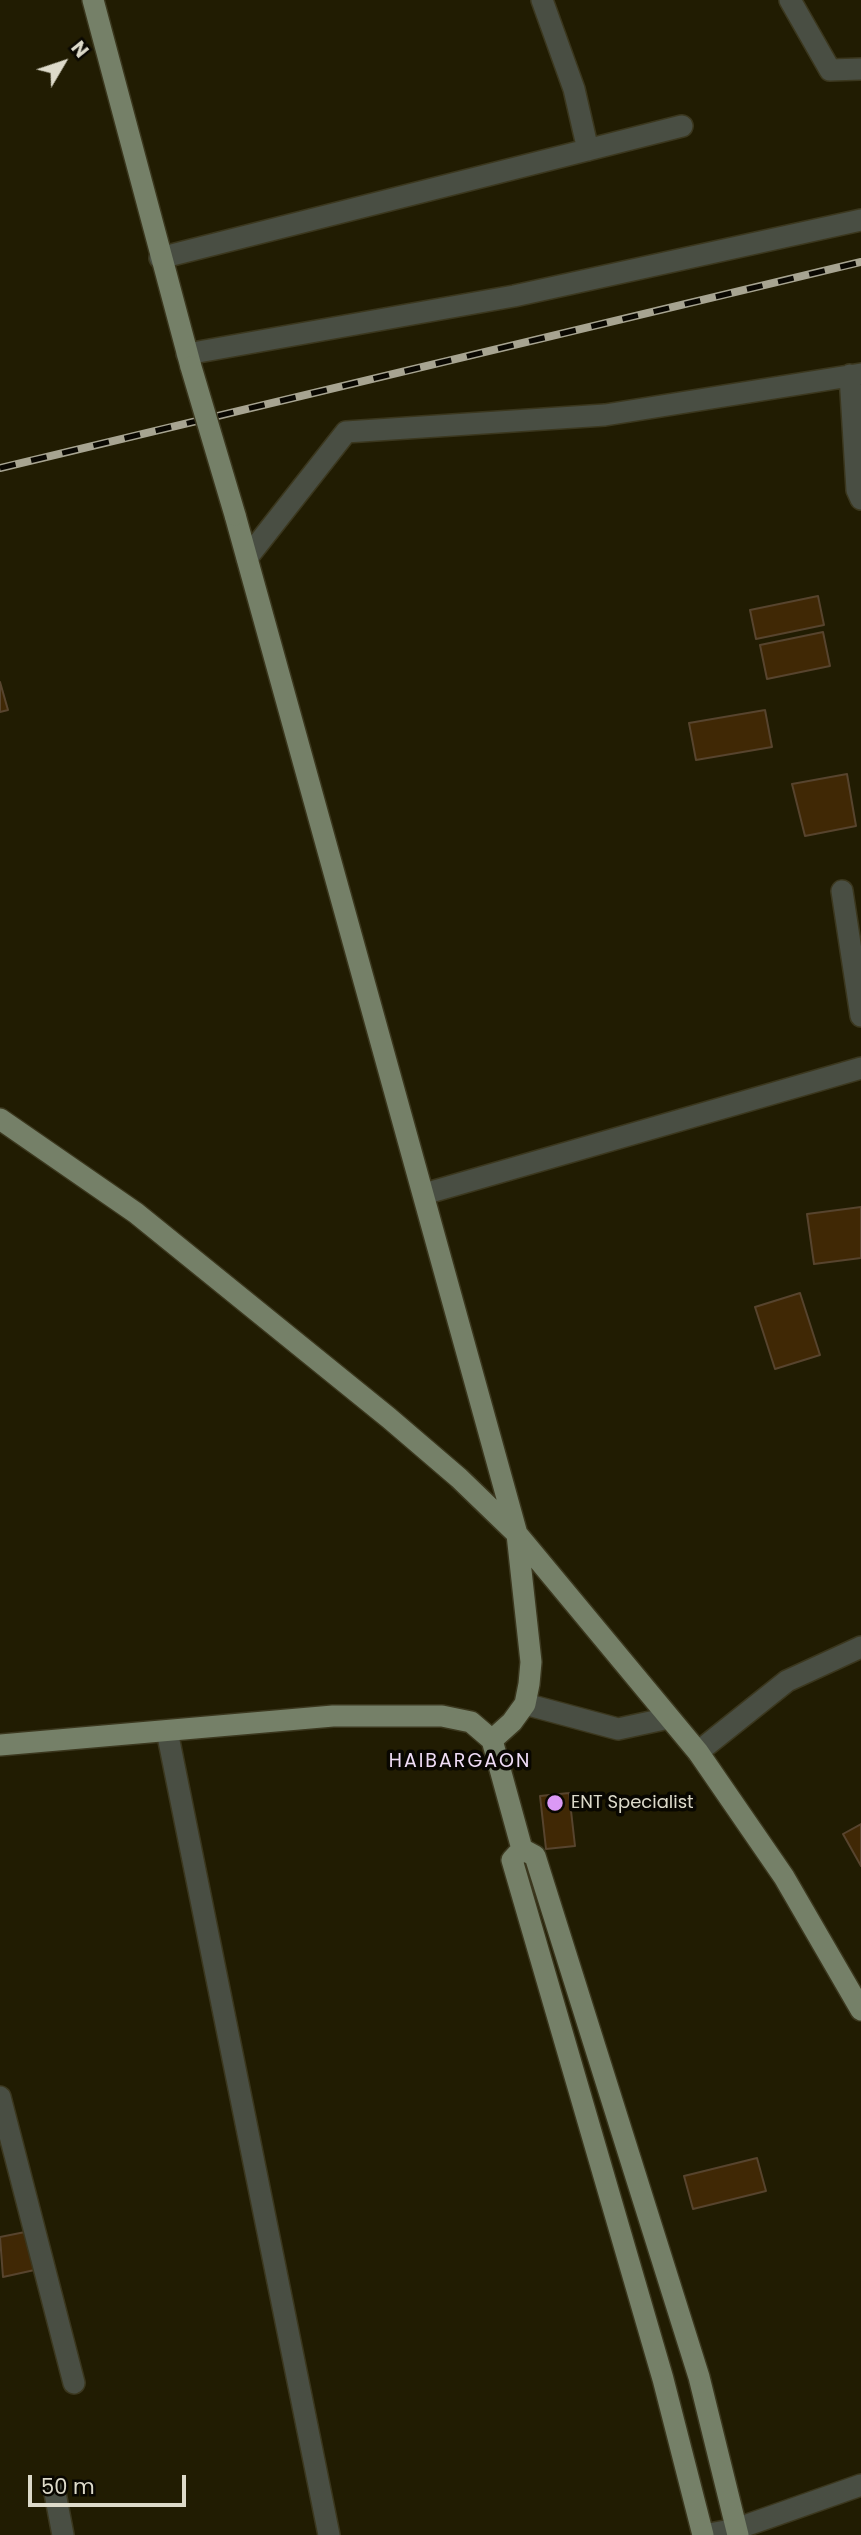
<!DOCTYPE html>
<html>
<head>
<meta charset="utf-8">
<style>
  body { margin:0 }
  #map { position:relative; width:861px; height:2535px; overflow:hidden; background:#211c02; font-family:Poppins,sans-serif }
  canvas { display:block }
  .north { position:absolute; left:28px; top:28px; width:70px; height:70px; -webkit-text-stroke:5px #090701; paint-order:stroke; rotate:51deg; font-size:19px; font-weight:700; line-height:28px; text-align:center; color:#dddaca }
  .north::after { content:''; display:block; margin:auto; width:24px; height:32px; background:#dddaca; clip-path:polygon(50% 0,100% 100%,50% 72%,0 100%) }
  .scale { position:absolute; left:28px; top:2475px; width:158px; height:32px; box-sizing:border-box; border:4px solid #dddaca; border-top:0; padding-left:9px; font-size:21px; line-height:24px; white-space:nowrap; color:#dddaca; -webkit-text-stroke:5px #090701; paint-order:stroke }
</style>
</head>
<body>
<div id="map">
<canvas width="861" height="2535"></canvas>
<div class="north">N</div>
<div class="scale">50 m</div>
</div>
<script>
const c = document.querySelector('canvas').getContext('2d');
c.lineJoin = 'round';
function paint(path, color) {
  c.fillStyle = color;
  c.fill(path, 'evenodd');
}
function poly(rows) {
  const path = new Path2D();
  for (const r of rows) {
    path.moveTo(r[0], r[1]);
    for (let i = 2; i < r.length; i += 2) path.lineTo(r[i], r[i + 1]);
  }
  return path;
}
function strokePath(path, color, width, dash) {
  c.strokeStyle = color;
  c.lineWidth = width;
  c.lineCap = dash ? 'butt' : 'round';
  c.setLineDash(dash || []);
  c.stroke(path);
}
function label(font, color, halo, rows, align = 'center') {
  c.font = font + ' Poppins,sans-serif';
  c.lineWidth = 7;
  c.setLineDash([]);
  c.textBaseline = 'middle';
  c.strokeStyle = halo;
  c.fillStyle = color;
  for (const [text, x, y, turn = 0] of rows) {
    c.save();
    c.translate(x, y);
    c.rotate((+turn || 0) * Math.PI / 180);
    c.textAlign = isNaN(turn) ? turn : align;
    if (halo) c.strokeText(text, 0, 0);
    c.fillText(text, 0, 0);
    c.restore();
  }
}
const building = poly([
  [818,596,824,625,756,639,750,610,818,596],
  [823,632,830,666,767,679,760,645,823,632],
  [0,682,8,710,0,712,0,682],
  [765,710,772,747,696,760,689,723,765,710],
  [847,774,856,826,805,836,792,784,847,774],
  [861,1207,861,1258,814,1264,807,1214,861,1207],
  [800,1293,820,1355,775,1369,755,1307,800,1293],
  [569,1793,575,1846,546,1849,540,1796,569,1793],
  [861,1824,861,1866,843,1834,861,1824],
  [757,2158,766,2191,693,2209,684,2176,757,2158],
  [30,2231,39,2269,3,2277,0,2237,30,2231]
]);
paint(building, '#402805');
strokePath(building, '#57442e', 2);
const street = poly([
  [542,0,574,89,588,150],
  [790,0,830,70,861,69],
  [160,258,682,126],
  [187,354,514,296,861,220],
  [850,375,857,490,861,499],
  [247,558,346,432,605,415,861,374],
  [842,891,861,1016],
  [424,1194,861,1068],
  [525,1704,618,1729,669,1718],
  [167,1731,329,2535],
  [698,1752,787,1681,861,1647],
  [0,2097,74,2383],
  [55,2493,63,2535],
  [704,2535,736,2529,861,2485]
]);
const primary = poly([
  [93,0,191,367],
  [235,515,517,1534,531,1662,529,1684,525,1704,512,1722,492,1740],
  [0,1119,136,1213,389,1418,459,1478,517,1534,698,1752,784,1877,861,2010],
  [0,1745,333,1716,442,1716,471,1722,492,1740,522,1849,535,1856,699,2377,738,2535],
  [522,1849,512,1860,663,2379,703,2535]
]);
strokePath(street, '#3b371e', 24);
strokePath(primary, '#3b371e', 24);
strokePath(street, '#494e43', 21);
strokePath(primary, '#758068', 21);
const rail = poly([
  [0,468,861,262]
]);
strokePath(rail, '#a7a491', 8);
strokePath(rail, '#090701', 5, [16]);
const primaryBridge = poly([
  [191,367,235,515]
]);
strokePath(primaryBridge, '#3b371e', 24, []);
strokePath(primaryBridge, '#758068', 21);
for (const [x, y, r, color] of [
  [555,1803,9,"#db99f5"]
]) {
  const dot = new Path2D();
  dot.arc(x, y, r, 0, 2 * Math.PI);
  c.fillStyle = color;
  c.fill(dot);
  strokePath(dot, '#090701', 2.5);
}
label('18px', '#dddaca', '#090701', [
  ["ENT Specialist",571,1803]
], 'left');
c.letterSpacing = '2px';
label('19px', '#efdcf6', '#090701', [
  ["HAIBARGAON",460,1762]
]);
c.letterSpacing = '0px';
</script>
</body>
</html>
